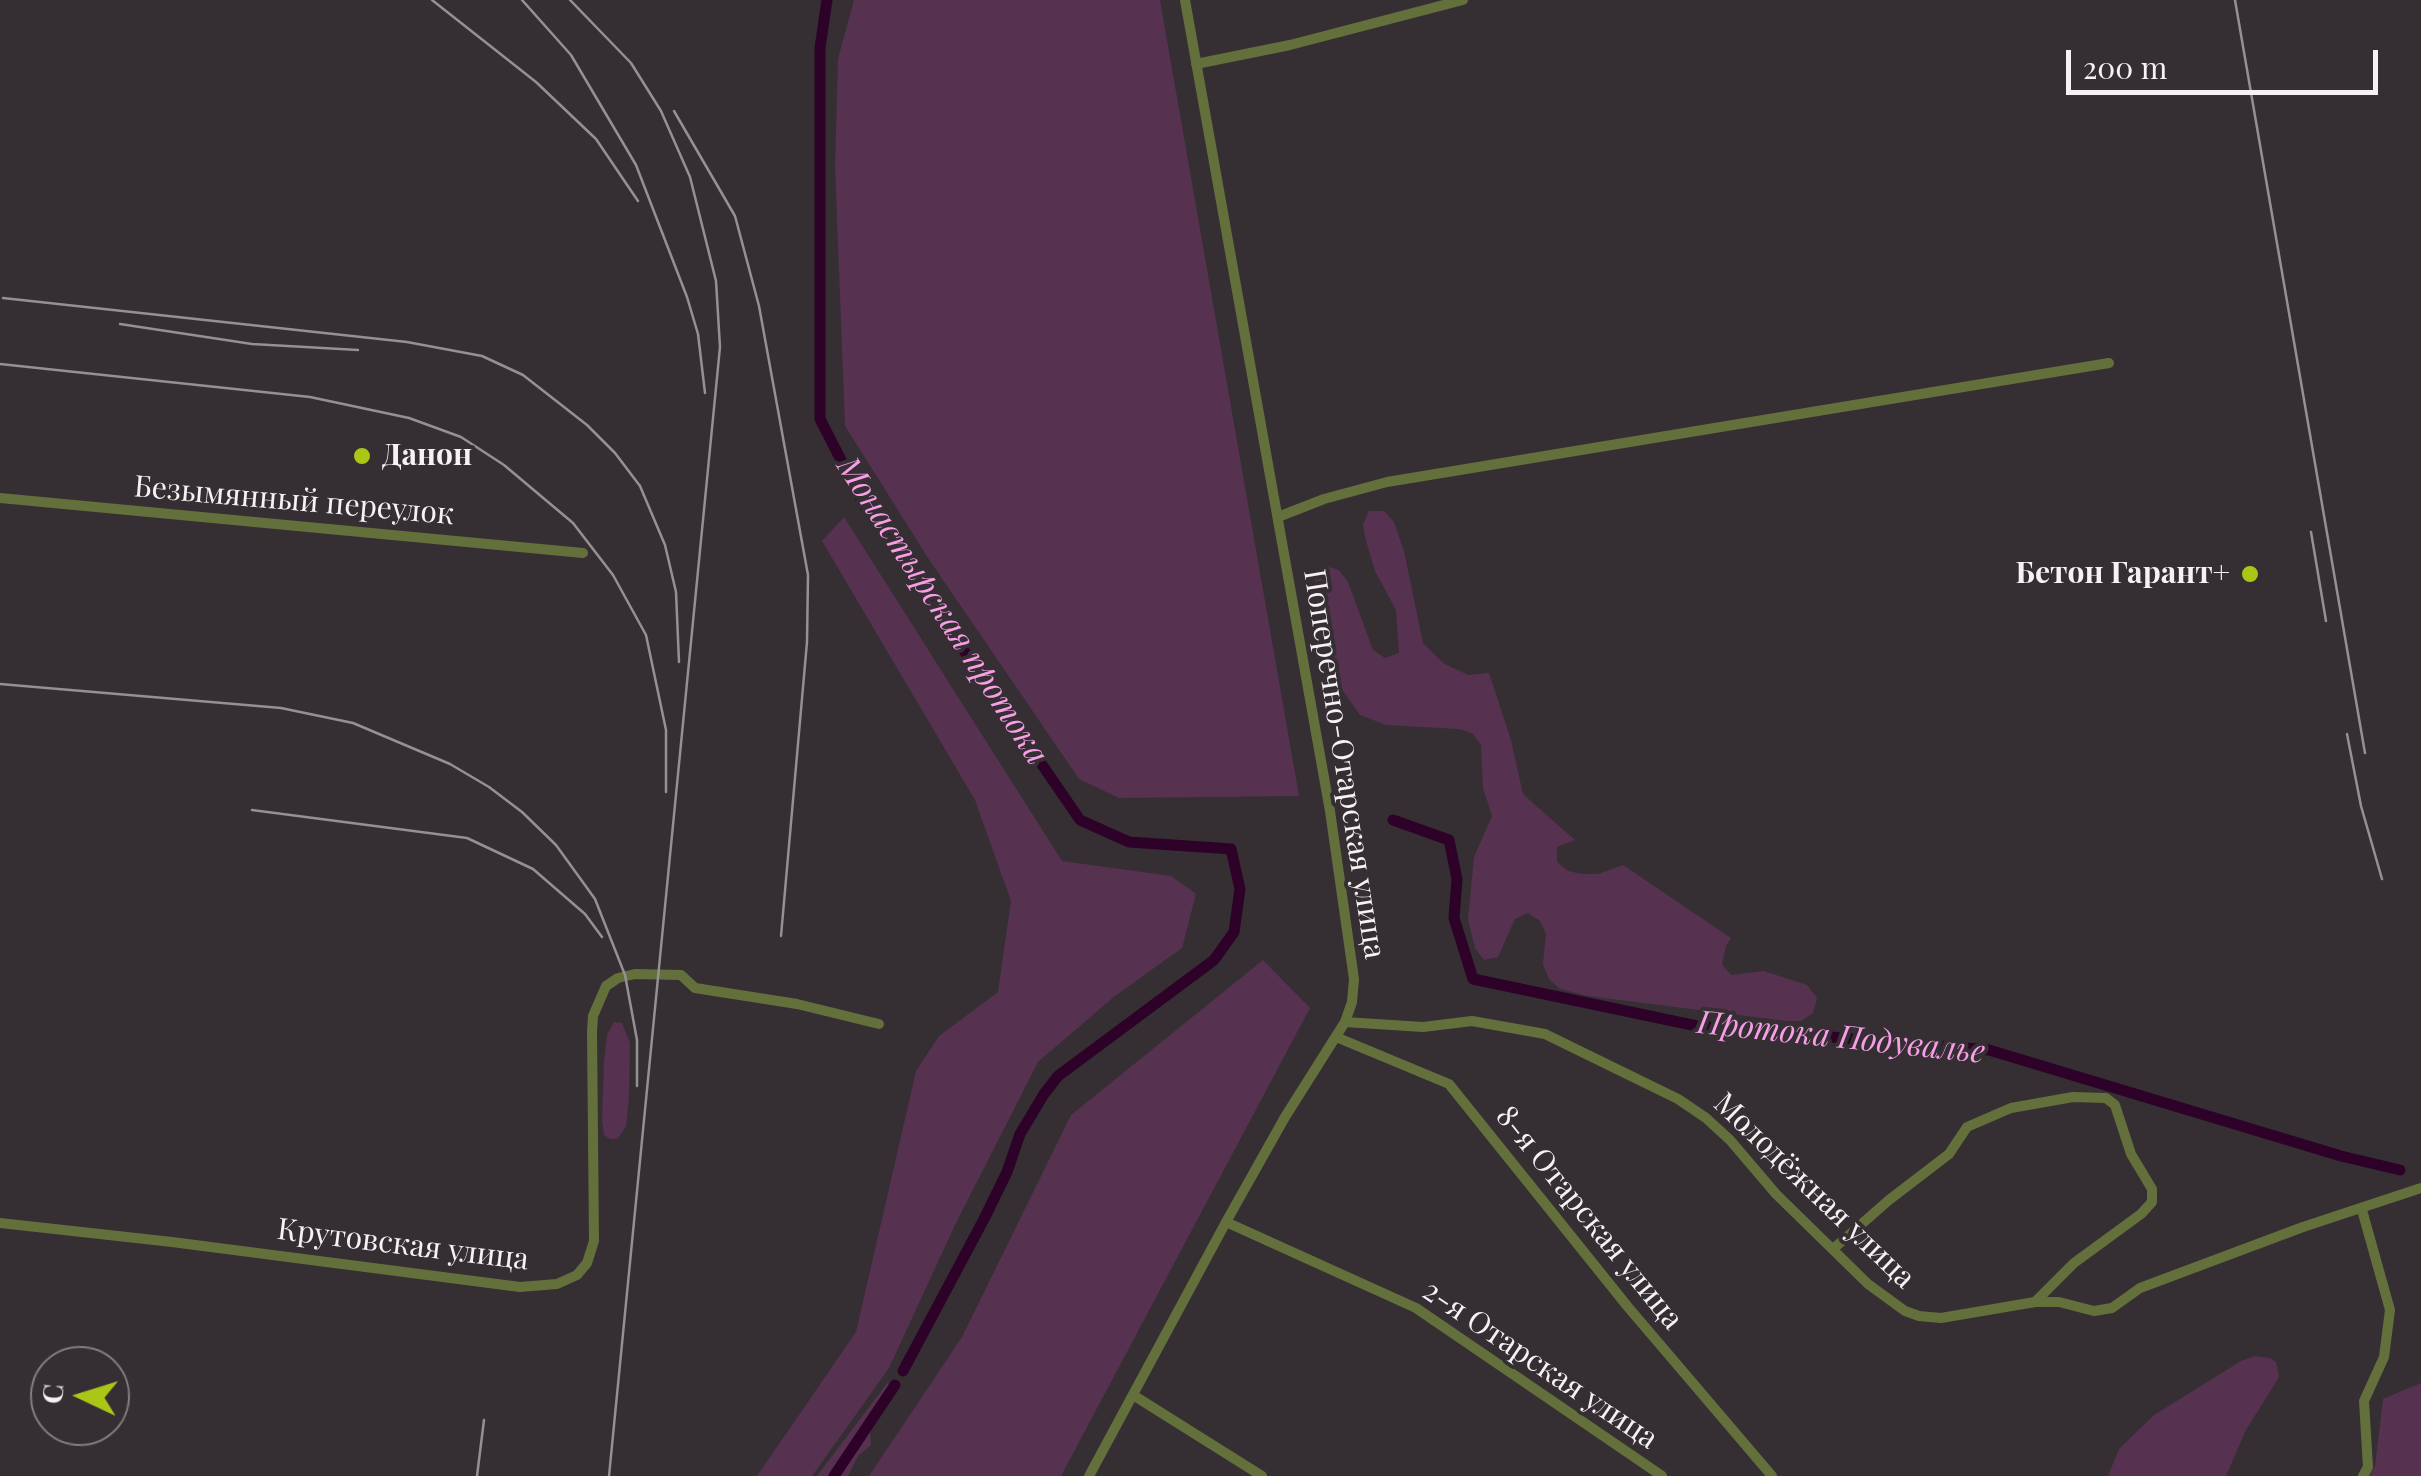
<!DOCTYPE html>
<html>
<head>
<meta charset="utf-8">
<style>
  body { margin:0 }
  #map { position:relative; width:2421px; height:1476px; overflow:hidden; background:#352f33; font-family:"Playfair Display",serif }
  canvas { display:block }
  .north { position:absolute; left:30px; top:1346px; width:100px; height:100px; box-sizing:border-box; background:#352f33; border:2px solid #827d80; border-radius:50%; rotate:274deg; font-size:28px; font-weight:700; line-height:40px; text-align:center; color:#f5f1f4 }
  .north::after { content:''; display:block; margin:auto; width:35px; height:45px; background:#aac717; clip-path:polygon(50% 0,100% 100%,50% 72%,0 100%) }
  .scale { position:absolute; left:2066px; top:50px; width:312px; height:45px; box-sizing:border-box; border:5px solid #f5f1f4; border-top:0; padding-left:12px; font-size:30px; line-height:35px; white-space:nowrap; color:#f5f1f4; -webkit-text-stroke:8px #352f33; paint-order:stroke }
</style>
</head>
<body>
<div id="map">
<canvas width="2421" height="1476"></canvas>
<div class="north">С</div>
<div class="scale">200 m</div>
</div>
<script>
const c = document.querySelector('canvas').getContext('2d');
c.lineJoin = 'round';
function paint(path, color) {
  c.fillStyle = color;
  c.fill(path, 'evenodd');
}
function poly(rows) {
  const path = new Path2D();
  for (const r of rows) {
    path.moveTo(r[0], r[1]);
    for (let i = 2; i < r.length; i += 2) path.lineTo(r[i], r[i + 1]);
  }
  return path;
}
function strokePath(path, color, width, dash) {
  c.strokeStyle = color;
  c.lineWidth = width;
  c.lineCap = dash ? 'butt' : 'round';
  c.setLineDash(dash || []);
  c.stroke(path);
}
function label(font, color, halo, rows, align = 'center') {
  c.font = font + ' "Playfair Display",serif';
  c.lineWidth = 8;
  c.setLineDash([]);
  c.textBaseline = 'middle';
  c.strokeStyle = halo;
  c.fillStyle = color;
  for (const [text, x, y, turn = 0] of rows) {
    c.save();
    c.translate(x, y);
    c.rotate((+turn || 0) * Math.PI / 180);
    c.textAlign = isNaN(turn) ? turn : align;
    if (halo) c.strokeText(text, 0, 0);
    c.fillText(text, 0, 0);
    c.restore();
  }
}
paint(poly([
  [854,0,1160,0,1299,796,1119,798,1079,779,930,561,845,426,835,167,838,59],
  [1369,511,1384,511,1394,522,1404,551,1423,643,1443,663,1468,675,1489,673,1511,740,1523,794,1575,840,1557,847,1557,862,1568,871,1582,874,1598,874,1623,865,1731,938,1726,946,1722,964,1731,975,1764,971,1807,985,1817,998,1813,1013,1801,1021,1786,1021,1588,996,1560,989,1549,979,1543,964,1546,934,1540,921,1528,913,1515,919,1498,957,1484,960,1475,948,1468,920,1474,857,1492,816,1483,788,1481,745,1472,733,1458,729,1386,725,1360,715,1343,691,1332,664,1314,607,1315,577,1326,566,1339,570,1348,582,1373,650,1385,658,1399,653,1396,610,1375,571,1366,541,1363,525],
  [844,517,1062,861,1171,876,1196,894,1182,948,1115,996,1038,1062,955,1225,889,1368,812,1476,757,1476,856,1332,916,1071,939,1036,998,992,1011,901,975,800,822,541],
  [1263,960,1310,1008,1061,1476,869,1476,962,1337,1071,1115],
  [614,1022,622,1023,630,1043,629,1096,626,1127,617,1139,610,1139,604,1135,602,1121,604,1062,607,1035],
  [2255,1356,2270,1358,2276,1362,2279,1377,2246,1430,2226,1476,2108,1476,2119,1449,2154,1415,2241,1361],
  [888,1382,891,1399,870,1432,871,1445,858,1456,848,1476,817,1476],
  [2421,1383,2421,1476,2369,1476,2375,1466,2383,1399]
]), '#563150');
strokePath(poly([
  [827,0,820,48,820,419,864,505,1080,820,1129,842,1231,849,1240,889,1234,932,1214,960,1058,1076,1044,1094,1020,1134,1007,1172,984,1219,903,1371],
  [1393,820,1449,840,1457,879,1454,918,1473,979,1697,1026,1989,1050,2341,1156,2400,1170],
  [834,1476,895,1385]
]), '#2e0228', 11);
strokePath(poly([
  [1196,64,1290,45,1463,0],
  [0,498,583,553],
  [1278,517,1324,499,1387,482,2109,363],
  [1345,1022,1423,1027,1472,1021,1545,1034,1678,1099,1706,1118,1730,1140,1776,1194,1868,1284,1905,1311,1919,1316,1941,1318,2035,1302,2059,1302,2094,1311,2112,1308,2140,1288,2303,1227,2421,1188],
  [1336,1037,1449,1084,1628,1307,1772,1476],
  [2362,1210,2390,1310,2384,1357,2364,1401,2368,1467,2363,1476],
  [1226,1222,1416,1308,1662,1476],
  [0,1223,172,1242,520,1287,557,1284,577,1275,587,1263,594,1241,592,1032,593,1016,606,986,618,978,635,974,681,975,695,988,797,1004,879,1024],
  [1833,1249,1889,1200,1949,1154,1967,1127,2011,1108,2073,1097,2106,1098,2115,1105,2131,1154,2152,1189,2152,1202,2141,1214,2074,1263,2035,1302],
  [1133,1395,1262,1476],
  [1089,1476,1226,1222,1285,1117,1345,1022,1352,1002,1354,979,1330,811,1185,0]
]), '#64703c', 10);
strokePath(poly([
  [432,0,536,82,596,139,638,201],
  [522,0,571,55,636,165,687,297,698,334,705,393],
  [570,0,631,63,661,111,690,177,716,281,720,347,609,1476],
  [2235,0,2365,753],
  [674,111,735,216,759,306,808,575,807,642,781,936],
  [3,298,407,342,482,356,523,375,587,425,615,453,640,486,665,545,676,592,679,662],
  [120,324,252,344,358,350],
  [0,364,310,397,409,418,461,437,504,465,573,523,613,575,646,635,666,730,666,792],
  [2311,532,2326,621],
  [0,684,281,708,353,723,450,764,489,787,522,812,556,845,595,899,625,975,637,1040,637,1086],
  [2347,734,2361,806,2382,879],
  [252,810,467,838,533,869,585,914,602,937],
  [477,1476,484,1420]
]), '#959093', 2.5);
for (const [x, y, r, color] of [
  [362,456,10,"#aac717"],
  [2250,574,10,"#aac717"]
]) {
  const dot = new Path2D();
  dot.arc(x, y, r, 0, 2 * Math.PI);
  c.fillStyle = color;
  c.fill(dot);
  strokePath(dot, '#352f33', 4);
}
label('bold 30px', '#f5f1f4', '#352f33', [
  ["Данон",382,456],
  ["Бетон Гарант+",2230,574,"right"]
], 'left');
label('30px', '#f5f1f4', '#352f33', [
  ["Безымянный переулок",294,501,5],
  ["Поперечно-Отарская улица",1344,764,81],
  ["Молодёжная улица",1814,1191,44],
  ["8-я Отарская улица",1589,1218,51],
  ["Крутовская улица",403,1245,7],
  ["2-я Отарская улица",1540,1365,34]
]);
label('italic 32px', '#f79ee7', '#352f33', [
  ["Монастырская протока",942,611,57],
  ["Протока Подувалье",1841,1038,6]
]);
</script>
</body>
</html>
